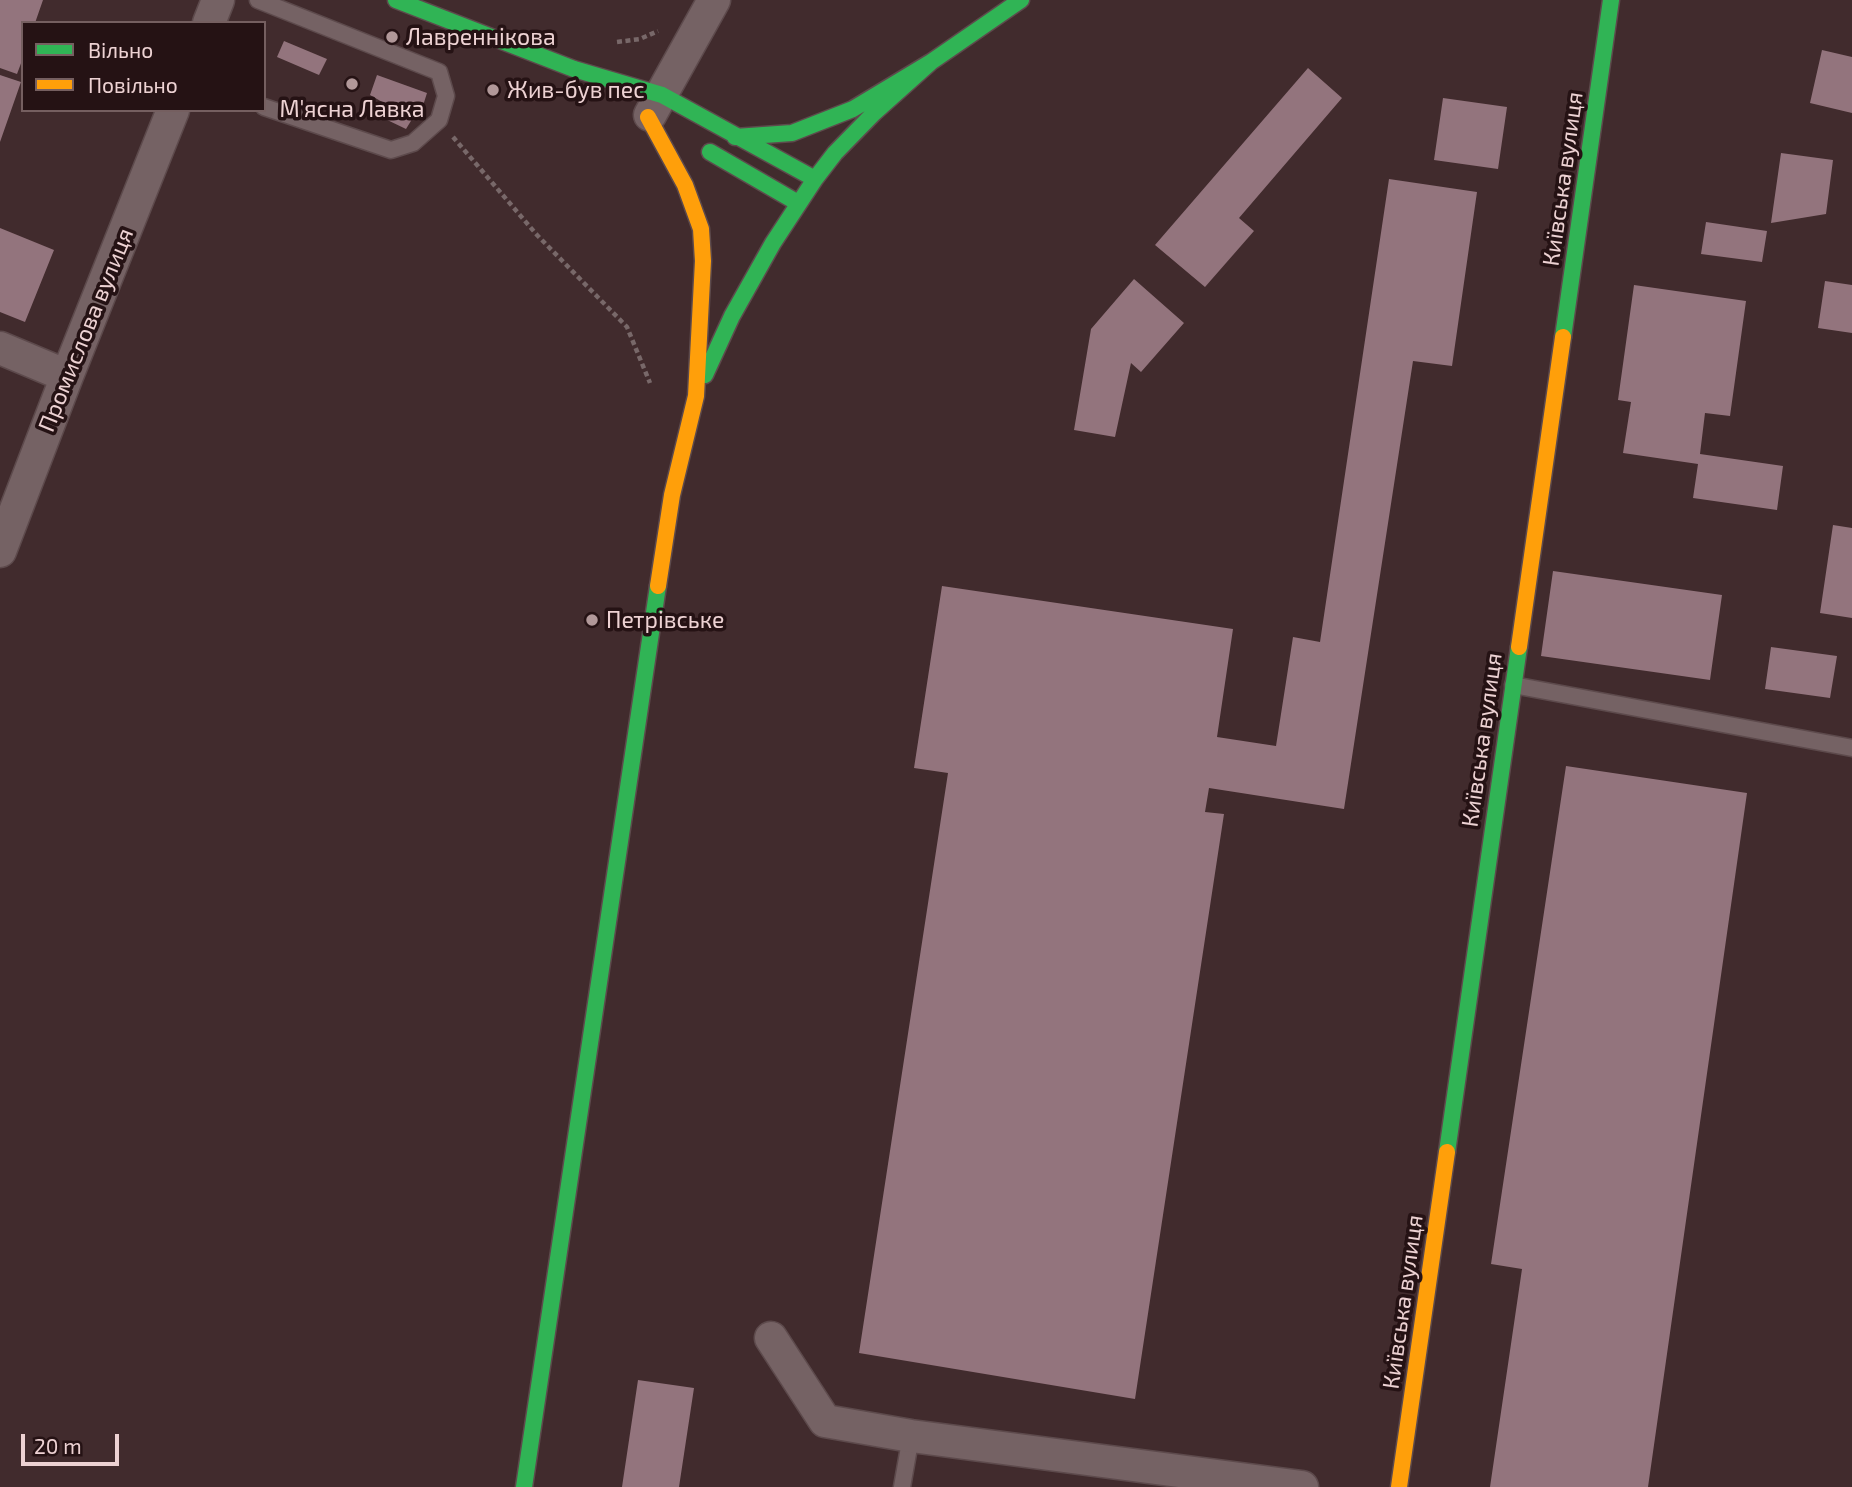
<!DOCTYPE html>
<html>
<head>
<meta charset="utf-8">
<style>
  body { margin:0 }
  #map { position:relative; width:1852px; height:1487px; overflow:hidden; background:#412b2d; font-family:"Exo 2",sans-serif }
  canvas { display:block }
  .legend { position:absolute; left:21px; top:21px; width:245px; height:91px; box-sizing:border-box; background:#251214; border:2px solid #755f60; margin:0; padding:9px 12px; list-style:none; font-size:21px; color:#edd2d3 }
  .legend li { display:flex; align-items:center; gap:14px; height:35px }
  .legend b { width:35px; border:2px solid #755f60 }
  .scale { position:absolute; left:21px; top:1434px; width:98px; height:32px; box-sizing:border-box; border:4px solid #edd2d3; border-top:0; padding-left:9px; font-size:21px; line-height:24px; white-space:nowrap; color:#edd2d3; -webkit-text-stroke:5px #251214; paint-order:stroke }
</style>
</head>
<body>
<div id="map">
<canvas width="1852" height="1487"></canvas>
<ul class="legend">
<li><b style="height:9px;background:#30b455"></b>Вільно</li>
<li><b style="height:9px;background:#ff9f0a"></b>Повільно</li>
</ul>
<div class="scale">20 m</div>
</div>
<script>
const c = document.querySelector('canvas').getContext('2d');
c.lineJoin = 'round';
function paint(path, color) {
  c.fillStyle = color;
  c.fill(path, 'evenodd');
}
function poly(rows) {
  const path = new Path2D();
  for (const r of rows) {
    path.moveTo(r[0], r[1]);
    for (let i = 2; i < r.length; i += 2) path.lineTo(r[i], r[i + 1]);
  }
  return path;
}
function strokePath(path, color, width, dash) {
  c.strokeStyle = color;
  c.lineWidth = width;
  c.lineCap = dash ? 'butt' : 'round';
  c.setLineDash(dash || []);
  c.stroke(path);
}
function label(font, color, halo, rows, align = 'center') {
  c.font = font + ' "Exo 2",sans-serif';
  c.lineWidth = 7;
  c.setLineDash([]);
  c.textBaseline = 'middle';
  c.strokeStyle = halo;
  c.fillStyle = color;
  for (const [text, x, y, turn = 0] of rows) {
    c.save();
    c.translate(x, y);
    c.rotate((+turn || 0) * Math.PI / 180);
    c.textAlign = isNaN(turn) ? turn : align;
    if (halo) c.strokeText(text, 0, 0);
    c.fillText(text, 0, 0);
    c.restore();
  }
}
paint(poly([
  [0,0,43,0,35,23,23,23,23,58,17,74,0,68],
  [284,41,327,59,319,75,277,57],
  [1822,50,1852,57,1852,113,1810,103],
  [1308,68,1342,98,1239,218,1254,231,1205,287,1155,245],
  [0,75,21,82,0,142],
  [377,75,427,93,420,115,414,116,406,129,381,117,384,103,370,95],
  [1443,98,1507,107,1498,169,1434,160],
  [1781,153,1833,160,1826,214,1771,223],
  [1389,179,1477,192,1452,366,1413,361,1344,809,1209,788,1205,812,1224,814,1135,1399,859,1353,948,773,914,768,942,586,1233,629,1217,737,1276,746,1293,637,1320,642],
  [1706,222,1767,231,1762,262,1701,254],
  [0,228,54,250,25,322,0,312],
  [1134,279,1184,323,1141,372,1131,363,1115,437,1074,430,1091,329],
  [1825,281,1852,285,1852,333,1818,328],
  [1634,285,1746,301,1730,416,1705,413,1700,454,1783,466,1777,510,1693,498,1698,464,1623,453,1631,402,1618,400],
  [1833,525,1852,528,1852,618,1820,613],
  [1553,571,1722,595,1710,680,1541,656],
  [1771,647,1837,656,1830,698,1765,689],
  [1566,766,1747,793,1648,1487,1490,1487,1522,1269,1491,1264],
  [638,1380,694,1388,679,1487,622,1487]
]), '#93747d');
const lane = poly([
  [258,0,439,72,446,96,439,120,413,143,391,150,264,107],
  [1513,685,1852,748],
  [902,1487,911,1436]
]);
const street = poly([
  [209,23,218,0],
  [650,115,714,0],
  [0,348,67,376],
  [0,551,67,376,173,110],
  [771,1338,825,1421,911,1436,1302,1487]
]);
const fast = poly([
  [396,0,574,69,662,95,815,179],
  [735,137,792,133,853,109,931,62,1021,0],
  [710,152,798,203],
  [1563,337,1611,0],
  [705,375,732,316,773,243,815,179,835,153,874,113,931,62],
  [1447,1152,1519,647],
  [524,1487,658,586]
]);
const slow = poly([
  [648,117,685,185,701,229,703,261,696,396,672,495,658,586],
  [1519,647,1563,337],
  [1399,1487,1447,1152]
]);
strokePath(lane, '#5d4a4c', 19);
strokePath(street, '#5d4a4c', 35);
strokePath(fast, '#5d4a4c', 19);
strokePath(slow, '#5d4a4c', 19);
strokePath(poly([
  [617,42,640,39,658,31],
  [453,137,537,235,627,327,650,383]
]), '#786869', 4.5, [5, 3.5]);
strokePath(lane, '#756264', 16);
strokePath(street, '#756264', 32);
strokePath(fast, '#30b455', 16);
strokePath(slow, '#ff9f0a', 16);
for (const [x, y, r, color] of [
  [392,37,7,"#b19899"],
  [352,84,7,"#b19899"],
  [493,90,7,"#b19899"],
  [592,620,7,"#b19899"]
]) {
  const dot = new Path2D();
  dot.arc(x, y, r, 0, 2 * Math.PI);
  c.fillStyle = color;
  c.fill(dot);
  strokePath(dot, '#251214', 2.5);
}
label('23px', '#edd2d3', '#251214', [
  ["Лавреннікова",406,37],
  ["Жив-був пес",507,90],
  ["М'ясна Лавка",352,109,"center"],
  ["Петрівське",606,620]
], 'left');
label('23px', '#edd2d3', '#251214', [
  ["Київська вулиця",1563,179,-82],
  ["Промислова вулиця",86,330,-68],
  ["Київська вулиця",1482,740,-82],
  ["Київська вулиця",1403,1302,-82]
]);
</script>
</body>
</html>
